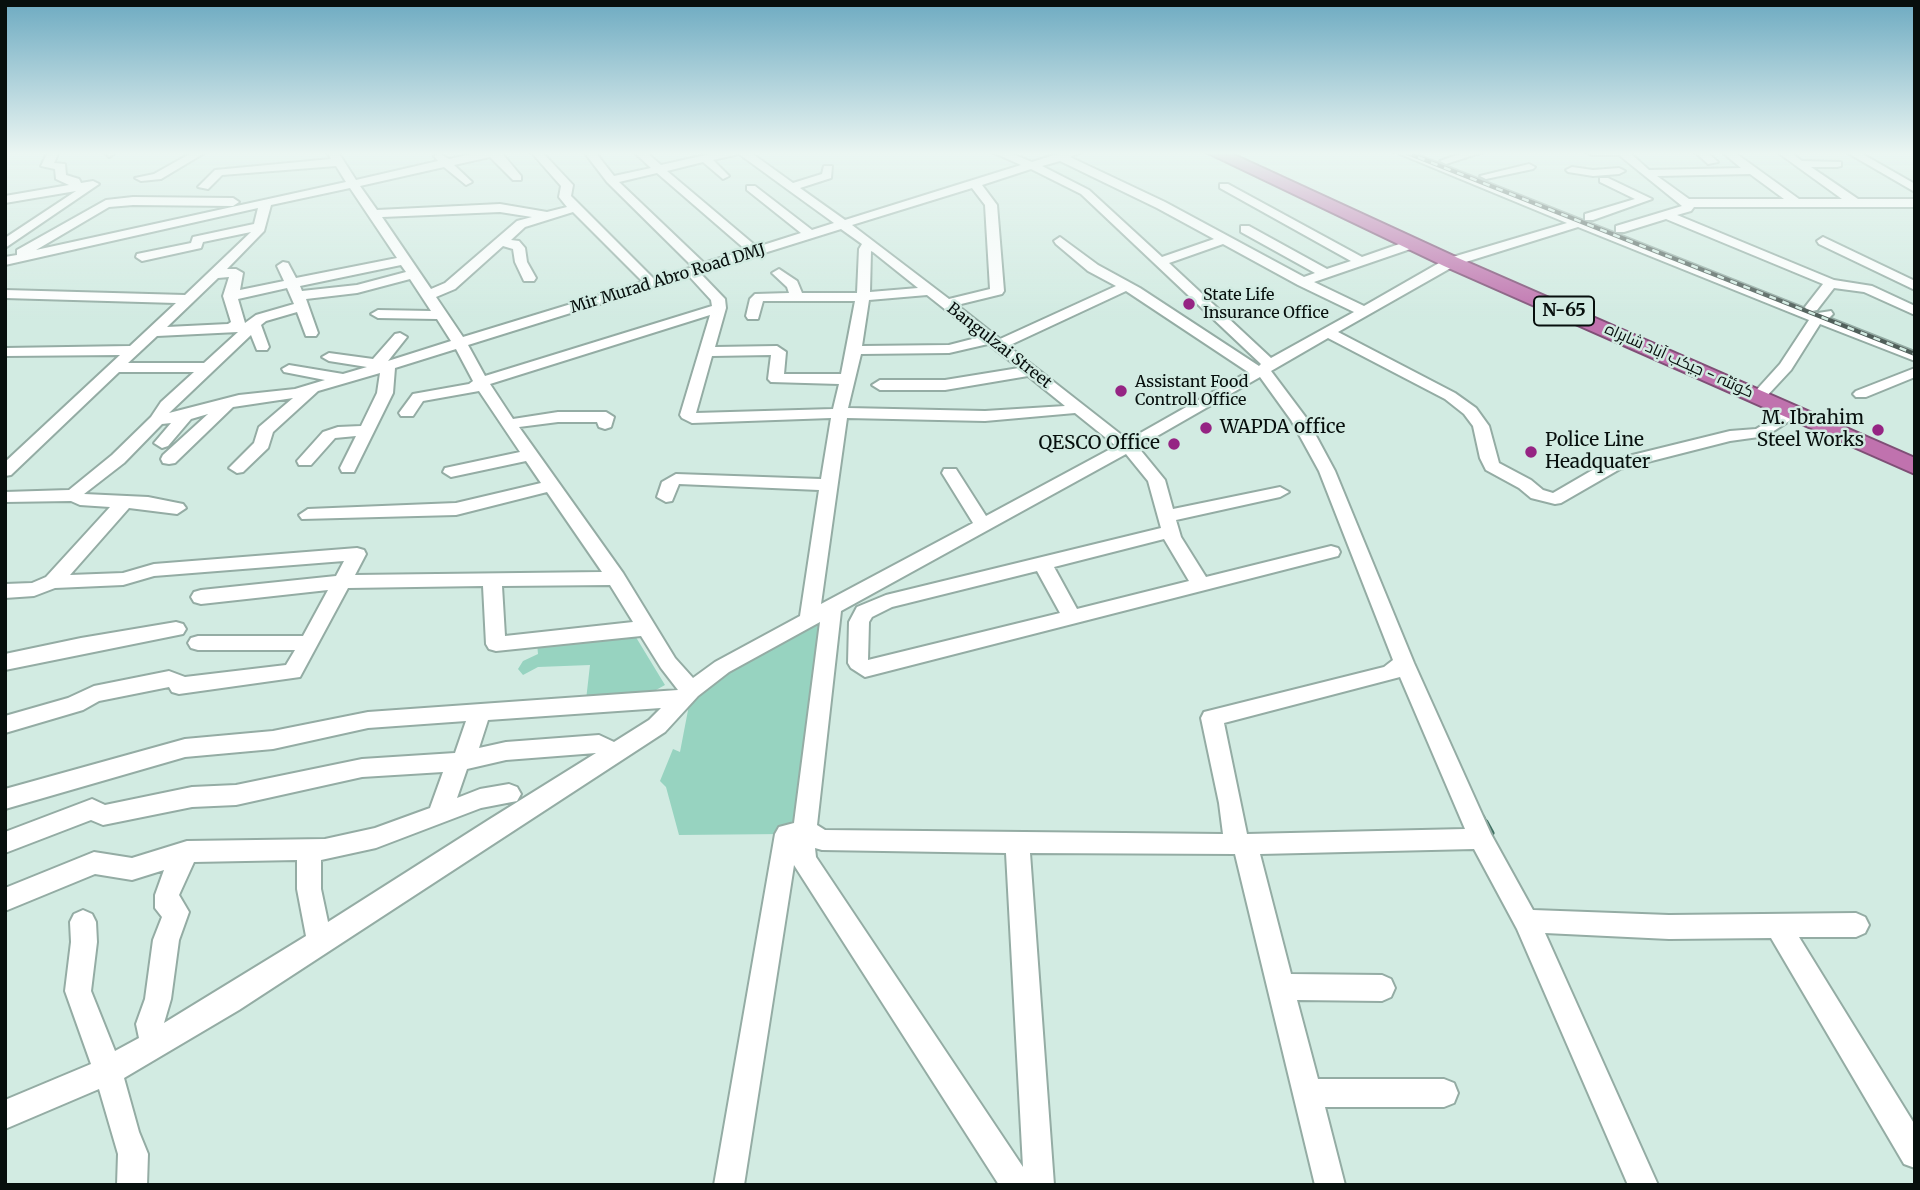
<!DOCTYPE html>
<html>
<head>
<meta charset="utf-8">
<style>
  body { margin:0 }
  #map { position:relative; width:1920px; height:1190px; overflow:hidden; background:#d2ebe2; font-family:Merriweather,serif }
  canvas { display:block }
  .frame { position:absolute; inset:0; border:7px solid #070f0d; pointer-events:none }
</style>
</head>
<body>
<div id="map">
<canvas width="1920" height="1190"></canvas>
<div class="frame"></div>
</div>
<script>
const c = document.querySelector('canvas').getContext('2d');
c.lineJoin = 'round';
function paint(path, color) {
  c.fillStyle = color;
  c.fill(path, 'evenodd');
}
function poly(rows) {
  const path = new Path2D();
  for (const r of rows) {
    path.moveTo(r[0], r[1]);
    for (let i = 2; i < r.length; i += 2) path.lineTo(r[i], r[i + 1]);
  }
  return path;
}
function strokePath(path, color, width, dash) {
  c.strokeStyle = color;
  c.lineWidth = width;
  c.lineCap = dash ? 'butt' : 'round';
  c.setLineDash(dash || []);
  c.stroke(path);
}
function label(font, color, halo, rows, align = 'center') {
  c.font = font + ' Merriweather,Cairo,serif';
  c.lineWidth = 5;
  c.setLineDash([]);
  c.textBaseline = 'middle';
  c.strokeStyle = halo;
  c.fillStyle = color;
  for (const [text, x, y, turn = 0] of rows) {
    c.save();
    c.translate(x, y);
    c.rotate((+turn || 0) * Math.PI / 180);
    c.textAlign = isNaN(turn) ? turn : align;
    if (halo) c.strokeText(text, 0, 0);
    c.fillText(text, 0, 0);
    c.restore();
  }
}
paint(poly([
  [824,617,801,823,784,834,679,835,666,787,660,781,673,749,680,752,689,705,697,690,728,666],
  [634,634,665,685,647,695,586,700,590,665,538,667,523,675,518,669,523,661,538,654,537,643]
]), '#97d3c0');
strokePath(poly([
  [1483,816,1487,824]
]), '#3e7062', 3.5);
strokePath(poly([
  [1486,822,1492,833]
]), '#3e7062', 5);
const minor = poly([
  [48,152,59,152,54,163,65,164,66,175,79,179,81,183,93,181,99,184,5,248,5,238,76,191,5,203,5,196,69,185,56,179,55,169,41,166,48,152],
  [104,152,114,152,114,154,109,157,104,152],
  [193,152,206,152,161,179,141,181,135,178,154,174,193,152],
  [327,152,338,152,356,180,438,161,434,156,439,153,449,159,480,152,501,152,521,176,521,180,513,180,490,157,454,165,472,182,466,185,444,167,360,186,377,210,500,204,547,212,567,207,559,197,561,186,531,152,542,152,573,185,571,196,654,279,693,267,607,182,584,152,595,152,614,176,651,168,634,152,646,152,661,165,719,152,750,152,793,183,822,174,824,166,832,166,831,178,800,188,845,220,1021,165,992,152,1008,152,1032,162,1064,152,1081,152,1070,157,1165,202,1304,277,1315,273,1241,232,1241,226,1249,226,1327,269,1351,261,1220,188,1220,184,1228,184,1362,257,1408,241,1416,241,1416,247,1314,282,1364,306,1446,259,1567,223,1395,152,1410,152,1806,309,1805,307,1823,284,1666,219,1624,232,1616,232,1616,226,1682,206,1619,155,1592,155,1587,152,1629,152,1649,170,1741,168,1722,152,1734,152,1799,199,1842,199,1777,152,1790,152,1802,161,1841,162,1841,166,1837,167,1811,167,1858,199,1915,199,1915,207,1694,207,1691,211,1677,215,1834,280,1872,286,1915,306,1915,315,1864,292,1834,288,1817,310,1812,311,1818,313,1831,311,1833,314,1829,318,1915,352,1915,361,1820,324,1791,370,1764,399,1759,401,1751,396,1780,364,1809,320,1578,227,1456,265,1338,332,1455,393,1476,408,1489,426,1499,463,1531,480,1543,490,1553,493,1608,461,1730,431,1756,429,1789,409,1795,407,1803,412,1766,436,1730,441,1620,469,1561,503,1555,504,1531,498,1519,488,1486,470,1480,458,1473,426,1464,414,1445,399,1328,338,1271,371,1307,419,1335,471,1414,663,1491,834,1533,910,1669,915,1856,913,1865,917,1869,925,1865,933,1856,937,1799,937,1915,1125,1915,1168,1904,1164,1771,938,1669,939,1545,933,1658,1185,1628,1185,1517,929,1474,849,1260,854,1291,974,1382,975,1391,979,1395,988,1391,997,1382,1001,1297,1000,1318,1079,1444,1079,1454,1083,1458,1093,1454,1103,1444,1107,1325,1107,1345,1185,1315,1185,1235,854,1030,853,1054,1185,999,1185,794,865,744,1185,714,1185,775,834,779,827,794,823,820,622,729,672,698,696,665,732,239,1010,124,1078,139,1132,148,1154,147,1185,117,1185,118,1154,99,1089,5,1129,5,1100,91,1064,65,991,71,942,70,922,74,914,83,910,92,914,96,922,97,942,91,991,115,1051,139,1038,136,1024,145,999,153,940,162,917,155,908,155,895,164,870,132,880,95,874,5,911,5,888,94,852,132,858,187,841,325,839,375,828,430,808,443,772,362,777,236,805,192,807,103,825,91,820,5,853,5,832,92,799,105,805,192,787,236,785,362,759,455,753,466,721,368,728,273,749,185,757,5,809,5,789,185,739,273,731,368,712,678,690,661,668,641,636,496,651,489,649,486,644,483,586,348,588,300,677,179,694,172,692,169,687,99,701,83,710,5,733,5,716,68,698,94,686,169,671,185,677,286,665,295,650,198,650,191,648,188,643,191,638,198,636,303,636,328,590,201,604,194,602,191,597,194,592,201,590,336,576,344,561,154,576,123,585,55,588,34,596,5,598,5,584,32,583,46,577,110,507,80,505,71,501,5,502,5,492,69,490,112,455,151,417,161,402,194,372,119,372,11,475,5,476,5,462,120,355,5,356,5,348,130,346,176,303,5,298,5,290,185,295,251,232,203,242,201,248,142,261,136,257,137,254,191,243,193,237,254,224,258,208,5,265,5,257,17,255,17,250,106,200,133,197,233,198,239,202,233,206,133,205,109,207,36,250,346,182,336,166,222,175,208,189,198,187,215,170,331,159,327,152],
  [739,154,787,189,834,223,812,230,755,186,747,186,747,190,801,233,757,247,667,171,703,162,723,179,729,176,713,160,739,154],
  [1060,161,1157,208,1214,239,1162,257,1089,190,1042,166,1060,161],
  [1031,169,1081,194,1261,364,1259,366,1140,288,1098,265,1060,237,1054,241,1056,244,1088,271,1116,286,1000,339,957,305,1002,294,1004,291,997,205,982,185,1031,169],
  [657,173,746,250,704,263,619,182,657,173],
  [1750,174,1784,199,1689,199,1657,176,1750,174],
  [350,188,397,258,296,278,288,263,283,262,277,266,284,281,240,290,243,273,236,269,227,269,264,231,271,205,350,188],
  [972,188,985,205,990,289,949,299,852,225,972,188],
  [500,212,532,217,517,221,445,283,431,289,382,217,500,212],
  [573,212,643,282,463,337,436,297,455,289,503,246,513,249,515,262,524,281,534,281,536,278,527,262,525,248,519,241,511,240,525,227,573,212],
  [841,229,862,244,859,249,857,293,802,293,797,281,779,269,772,273,787,287,789,293,755,294,750,299,746,316,748,319,758,319,763,301,855,301,841,374,784,374,786,352,777,346,715,347,726,308,725,299,700,273,841,229],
  [1223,244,1298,285,1354,312,1271,358,1169,263,1223,244],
  [871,251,873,252,918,288,870,292,871,251],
  [401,265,406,272,357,285,302,291,300,286,401,265],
  [689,276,711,300,712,306,485,376,468,345,689,276],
  [229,277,223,296,231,322,228,324,167,327,218,278,229,277],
  [410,279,431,311,378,310,371,314,378,318,437,319,451,341,388,361,407,337,400,333,395,334,373,359,329,353,322,357,329,361,367,367,343,374,289,365,282,369,284,372,325,380,295,389,239,395,169,413,251,335,257,350,267,350,269,347,261,325,266,321,297,312,306,336,316,336,318,333,306,299,357,293,410,279],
  [287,288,294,304,256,315,245,323,238,299,287,288],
  [1126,291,1248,372,1128,440,1008,346,1126,291],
  [927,295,980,337,949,345,862,346,869,300,927,295],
  [710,315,680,415,682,418,692,423,831,418,821,479,676,474,662,482,657,497,666,502,672,501,679,484,819,490,800,616,715,662,693,678,675,658,623,573,519,427,558,422,597,422,599,427,605,429,611,427,614,417,606,412,558,412,513,419,490,384,710,315],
  [238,332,204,363,128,363,157,336,238,332],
  [988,344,1019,368,945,380,880,380,872,385,880,390,945,390,1028,376,1065,406,985,411,848,408,861,354,949,353,988,344],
  [456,349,473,381,469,384,413,394,399,413,401,416,413,416,423,401,479,391,520,452,445,468,443,472,451,477,526,461,541,483,456,503,308,509,299,515,302,519,456,515,547,492,602,572,355,575,366,554,364,550,357,548,154,564,123,573,70,575,129,508,177,514,186,508,183,504,148,497,84,494,124,463,162,424,171,423,154,443,162,448,168,446,191,419,208,414,163,455,161,459,163,463,169,464,175,463,233,407,293,398,259,427,254,443,229,468,237,473,243,472,268,448,273,432,318,391,380,373,377,393,361,426,338,427,323,432,297,461,299,465,311,465,335,438,356,436,340,468,342,472,354,472,393,393,395,368,456,349],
  [771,355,768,379,771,382,839,384,833,409,696,413,712,356,771,355],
  [1260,377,1291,420,1319,471,1393,660,1384,667,1204,712,1201,718,1219,803,1223,834,825,830,817,825,841,611,1126,454,1148,481,1161,528,886,595,857,607,849,622,848,663,851,668,865,677,1338,556,1340,552,1338,548,1331,546,1206,577,1181,537,1176,520,1280,497,1289,492,1280,487,1173,509,1165,480,1138,447,1260,377],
  [1075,413,1116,446,986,516,956,469,944,469,942,473,973,523,821,604,847,418,985,421,1075,413],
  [1164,539,1189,581,1077,609,1054,567,1164,539],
  [1037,571,1060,613,868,660,869,622,872,617,892,607,1037,571],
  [610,585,633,622,505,636,502,586,610,585],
  [1400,677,1465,829,1247,834,1224,723,1400,677],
  [661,708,649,720,614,742,599,735,506,742,479,748,488,720,661,708],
  [596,753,490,819,328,922,321,889,321,860,376,848,481,808,517,801,521,794,517,787,509,784,480,789,457,798,467,769,506,760,596,753],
  [815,848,822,850,1006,853,1023,1167,816,857,815,848],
  [297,860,297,889,306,936,164,1023,171,999,179,940,189,912,179,895,194,862,297,860],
  [1465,152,1483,152,1446,164,1440,161,1465,152],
  [1695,152,1707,152,1718,162,1708,164,1695,152],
  [1846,152,1859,152,1915,184,1915,192,1846,152],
  [1529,164,1535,167,1533,169,1486,179,1480,176,1529,164],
  [1572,167,1593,170,1619,168,1625,171,1619,174,1593,176,1568,172,1566,170,1572,167],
  [1600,178,1608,178,1652,199,1593,220,1585,220,1585,214,1635,199,1600,182,1600,178],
  [1823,237,1915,281,1915,290,1819,244,1817,241,1823,237],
  [1915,368,1915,377,1866,397,1856,397,1853,394,1856,391,1915,368],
  [176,622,183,624,186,629,183,634,5,670,5,654,81,638,176,622]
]);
const highway = poly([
  [1206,152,1228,152,1458,258,1915,458,1915,474,1444,266,1206,152]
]);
strokePath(minor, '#94aca4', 4);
strokePath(highway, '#7f4f76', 4);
paint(minor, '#fff');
paint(highway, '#c072ae');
const rail = poly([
  [1405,152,1915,354]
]);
strokePath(rail, '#505f5a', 4.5);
strokePath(rail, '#d2ebe2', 2.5, [7]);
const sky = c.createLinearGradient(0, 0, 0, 319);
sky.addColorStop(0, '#6daac1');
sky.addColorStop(0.48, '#ebf6f2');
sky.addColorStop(1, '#ebf6f200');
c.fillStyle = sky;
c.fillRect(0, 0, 1920, 319);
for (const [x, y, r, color] of [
  [1189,304,7,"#952483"],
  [1121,391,7,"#952483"],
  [1206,428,7,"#952483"],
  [1878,430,7,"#952483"],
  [1174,444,7,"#952483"],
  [1531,452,7,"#952483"]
]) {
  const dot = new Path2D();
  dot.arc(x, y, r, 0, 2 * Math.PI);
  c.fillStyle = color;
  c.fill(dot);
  strokePath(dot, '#d2ebe2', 2.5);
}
label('16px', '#070f0d', '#d2ebe2', [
  ["Mir Murad Abro Road DMJ",668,279,-17],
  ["Bangulzai Street",999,346,38],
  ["کوئٹہ - جیکب آباد شاہراہ",1679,361,24]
]);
label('16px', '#070f0d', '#d2ebe2', [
  ["State Life",1203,295],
  ["Insurance Office",1203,313],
  ["Assistant Food",1135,382],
  ["Controll Office",1135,400]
], 'left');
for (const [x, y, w] of [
  [1564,311,60]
]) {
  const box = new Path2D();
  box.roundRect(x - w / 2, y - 14.5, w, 29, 5);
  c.fillStyle = '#d2ebe2';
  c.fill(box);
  strokePath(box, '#070f0d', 2);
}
label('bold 18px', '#070f0d', null, [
  ["N-65",1564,311]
]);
label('19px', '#070f0d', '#d2ebe2', [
  ["M. Ibrahim",1864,419],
  ["Steel Works",1864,441],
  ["WAPDA office",1220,428,"left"],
  ["Police Line",1545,441,"left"],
  ["Headquater",1545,463,"left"],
  ["QESCO Office",1160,444]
], 'right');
</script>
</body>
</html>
